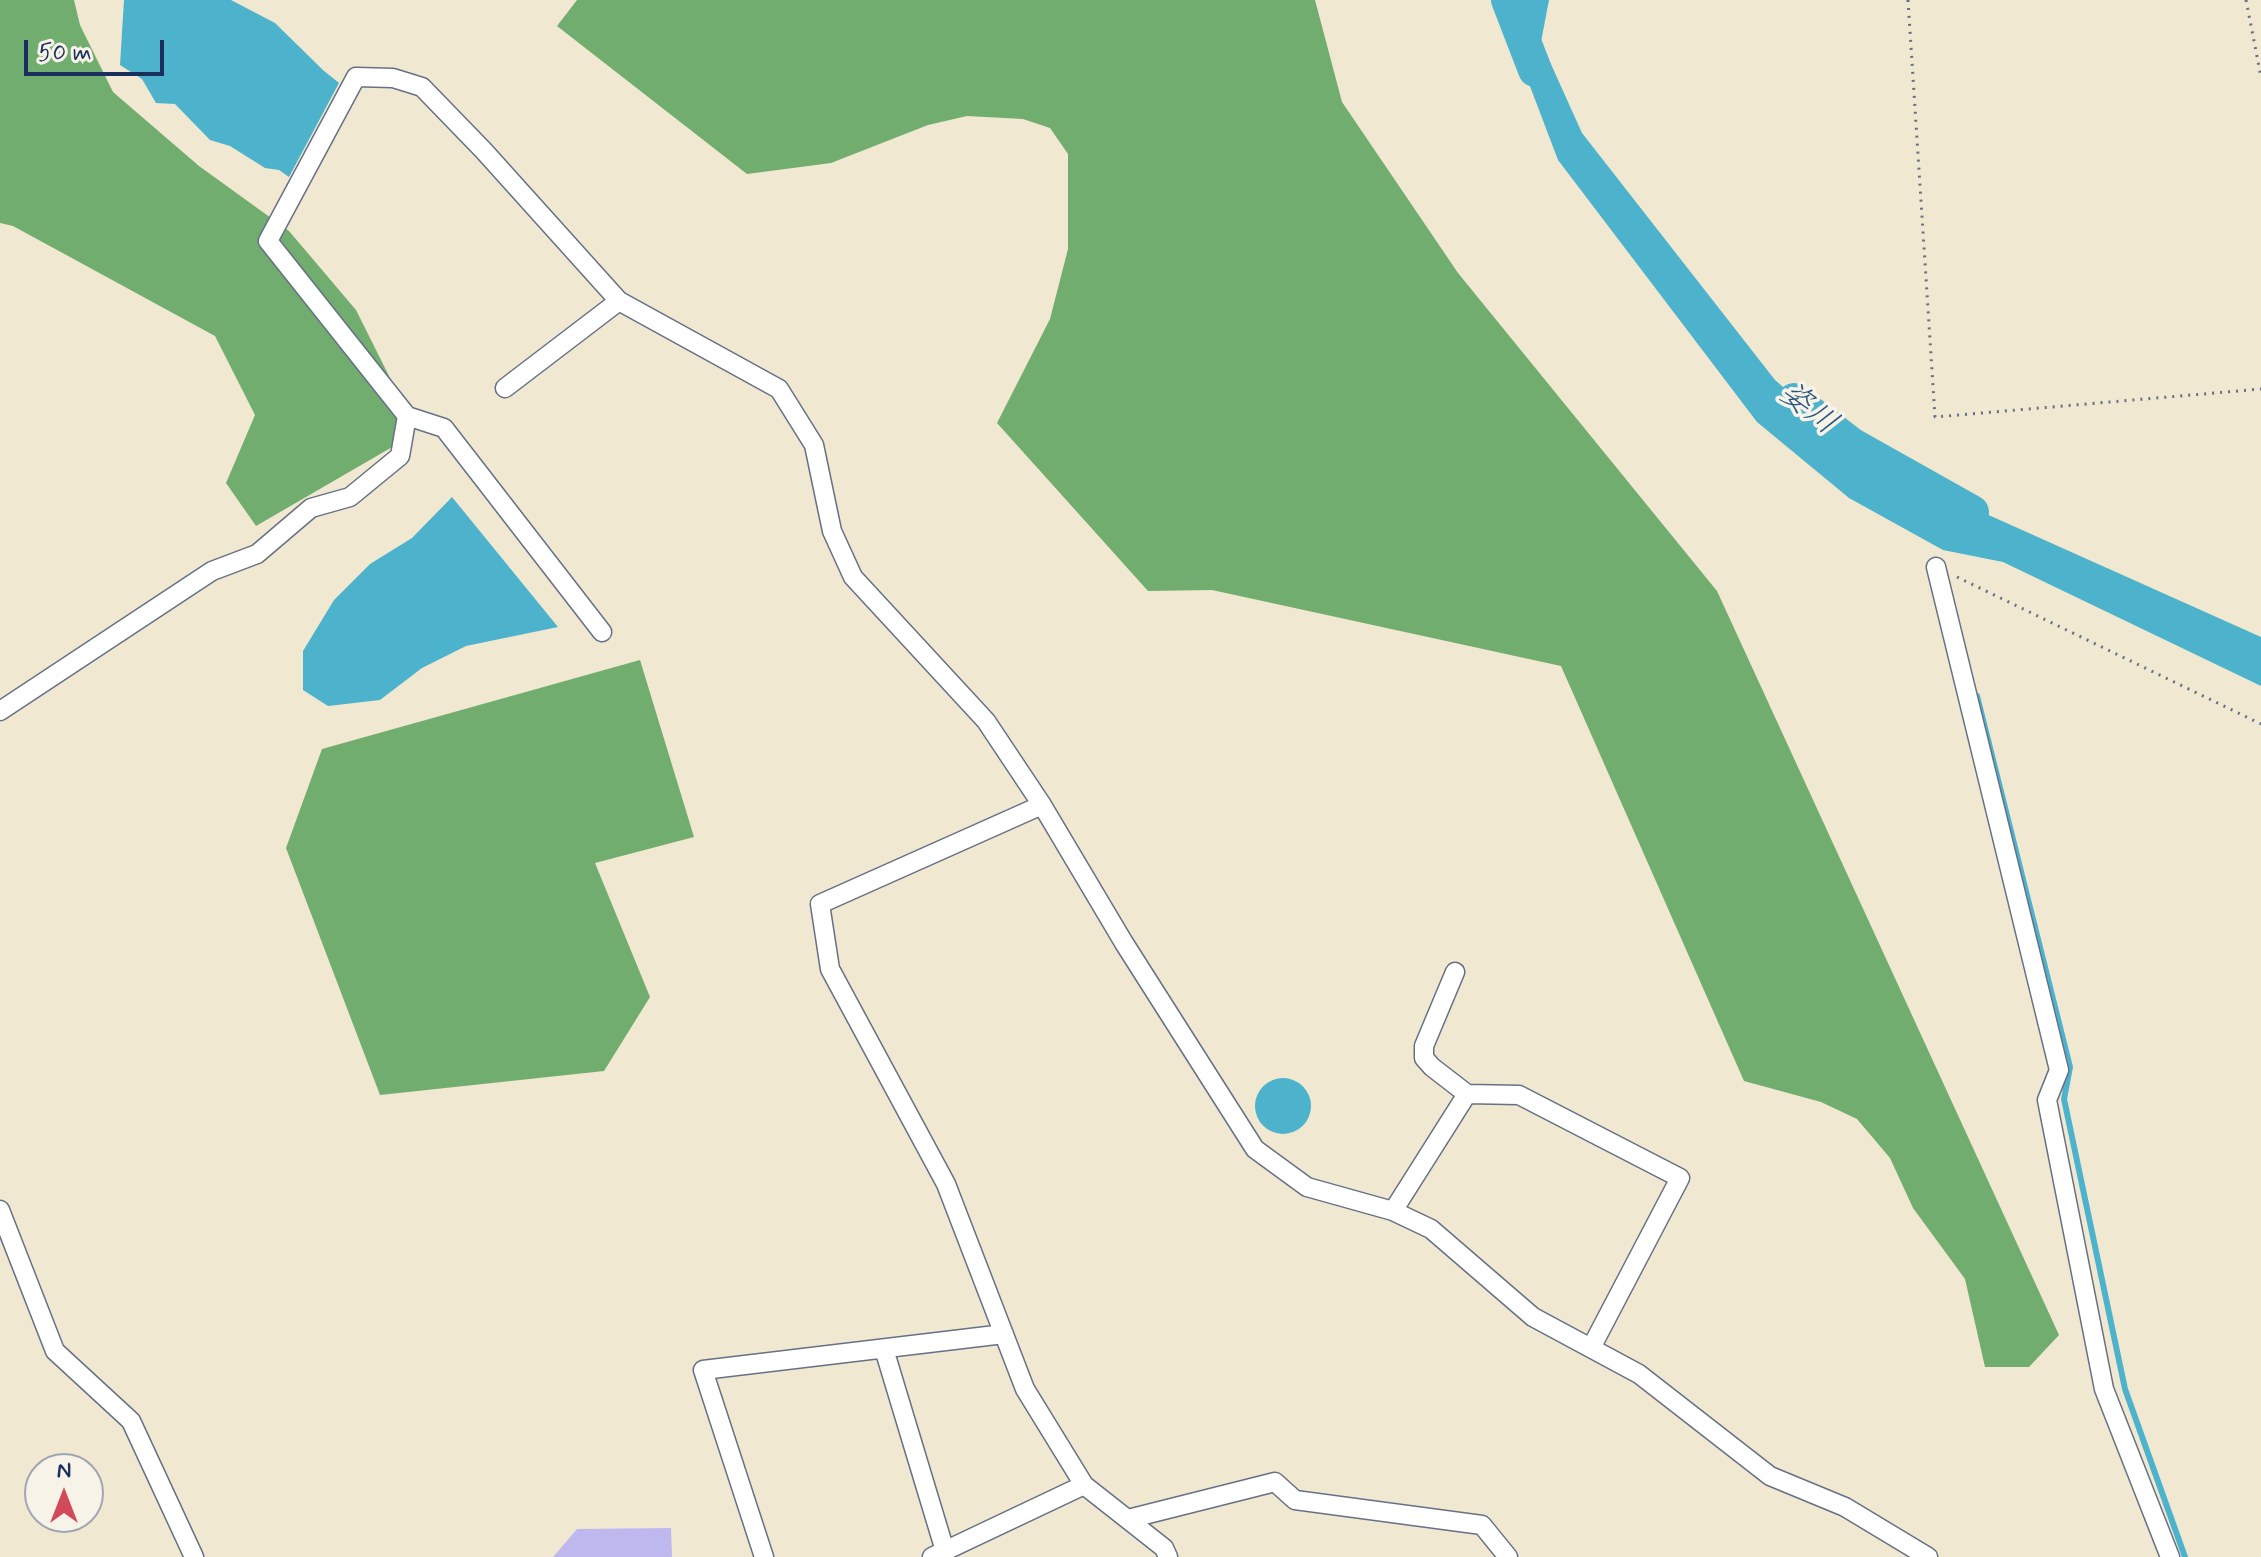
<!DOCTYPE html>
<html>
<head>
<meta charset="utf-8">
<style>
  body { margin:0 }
  #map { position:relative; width:2261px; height:1557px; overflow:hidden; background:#f0e8d0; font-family:Mynerve,sans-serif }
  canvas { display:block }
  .north { position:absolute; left:24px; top:1453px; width:80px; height:80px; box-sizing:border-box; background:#f7f3e8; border:2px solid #9fa5b1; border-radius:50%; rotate:0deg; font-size:22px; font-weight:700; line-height:32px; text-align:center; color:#1b2f5e }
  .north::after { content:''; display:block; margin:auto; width:28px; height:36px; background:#d1495b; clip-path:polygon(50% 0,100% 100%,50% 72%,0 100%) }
  .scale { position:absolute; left:24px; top:40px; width:140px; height:36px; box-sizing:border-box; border:4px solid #1b2f5e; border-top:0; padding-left:10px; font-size:24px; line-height:28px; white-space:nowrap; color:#1b2f5e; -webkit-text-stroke:6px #f7f3e8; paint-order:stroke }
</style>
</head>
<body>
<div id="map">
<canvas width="2261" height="1557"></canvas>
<div class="north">N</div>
<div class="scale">50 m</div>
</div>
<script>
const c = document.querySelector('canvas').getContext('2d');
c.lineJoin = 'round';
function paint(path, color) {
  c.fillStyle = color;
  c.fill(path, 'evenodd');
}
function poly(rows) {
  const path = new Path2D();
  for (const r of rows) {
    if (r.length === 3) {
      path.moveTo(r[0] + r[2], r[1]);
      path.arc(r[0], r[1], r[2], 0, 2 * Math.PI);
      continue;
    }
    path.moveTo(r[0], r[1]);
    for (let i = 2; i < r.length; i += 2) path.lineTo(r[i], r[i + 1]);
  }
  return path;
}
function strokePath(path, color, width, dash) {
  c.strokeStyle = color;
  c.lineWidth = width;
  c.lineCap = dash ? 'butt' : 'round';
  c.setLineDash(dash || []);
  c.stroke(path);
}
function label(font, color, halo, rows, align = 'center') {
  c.font = font + ' Mynerve,"Klee One",sans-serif';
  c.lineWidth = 7;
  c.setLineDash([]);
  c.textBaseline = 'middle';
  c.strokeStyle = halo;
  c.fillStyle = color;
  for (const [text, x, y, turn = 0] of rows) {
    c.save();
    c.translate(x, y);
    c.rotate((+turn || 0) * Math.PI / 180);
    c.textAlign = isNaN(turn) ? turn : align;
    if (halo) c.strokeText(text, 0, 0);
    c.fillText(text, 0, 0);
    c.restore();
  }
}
paint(poly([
  [0,0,74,0,80,25,113,92,199,166,289,231,356,310,410,418,406,439,256,526,226,483,255,415,215,336,13,226,0,223],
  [577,0,1315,0,1342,102,1458,273,1717,591,2059,1335,2029,1367,1985,1367,1965,1279,1913,1208,1890,1158,1857,1119,1821,1102,1744,1081,1561,666,1212,590,1148,591,997,423,1050,319,1068,249,1068,154,1050,128,1023,119,967,116,928,125,831,163,747,174,557,26],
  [640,660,694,837,595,863,650,997,604,1071,380,1095,286,848,322,749]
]), '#71ad6e');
paint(poly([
  [124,0,231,0,275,23,323,70,339,83,289,177,279,170,265,168,230,146,210,140,175,104,156,103,142,79,120,65],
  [1516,0,1549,0,1541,42,1582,133,1775,380,1868,461,2261,637,2261,686,2003,562,1943,550,1849,498,1757,422,1558,160,1517,52],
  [452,497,558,627,466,646,422,668,380,700,328,706,303,690,303,651,334,600,370,564,412,538],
  [1283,1106,28]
]), '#4db3cc');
strokePath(poly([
  [1977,696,2070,1067,2064,1099,2125,1389,2185,1557]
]), '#4db3cc', 6);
strokePath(poly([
  [1508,0,1535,70],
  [1794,400,1851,444,1972,512]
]), '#4db3cc', 34);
paint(poly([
  [671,1528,672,1557,553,1557,577,1529]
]), '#bfb8ef');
const minor = poly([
  [505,388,619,301],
  [407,416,444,428,602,632],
  [1936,567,2059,1070,2047,1100,2104,1389,2170,1557],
  [0,711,212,571,257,554,311,508,350,497,400,456,407,416,268,241,356,77,393,78,422,87,484,151,619,301,779,389,814,445,832,531,853,577,986,721,1042,805,1124,943,1255,1149,1307,1187,1393,1211,1431,1229,1533,1317,1639,1374,1770,1476,1845,1507,1928,1557],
  [1042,805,820,904,830,969,946,1184,1025,1389,1084,1485,1164,1548,1168,1557],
  [1467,1094,1519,1095,1680,1178,1591,1348],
  [0,1210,55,1351,131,1421,194,1557],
  [1393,1211,1467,1094,1432,1067,1424,1058,1424,1046,1455,972],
  [884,1349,945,1551],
  [1128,1519,1275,1482,1295,1500,1482,1525,1508,1557],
  [764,1557,703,1370,1004,1334],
  [932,1557,1084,1485]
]);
strokePath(minor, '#667086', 21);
strokePath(poly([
  [1908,0,1935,417,2261,389],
  [2246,0,2261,77],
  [1957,577,2261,724]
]), '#667086', 3, [2, 6]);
strokePath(minor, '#fff', 18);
label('italic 32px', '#2a577f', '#f7f3e8', [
  ["姿川",1807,410,38]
]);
</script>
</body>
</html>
